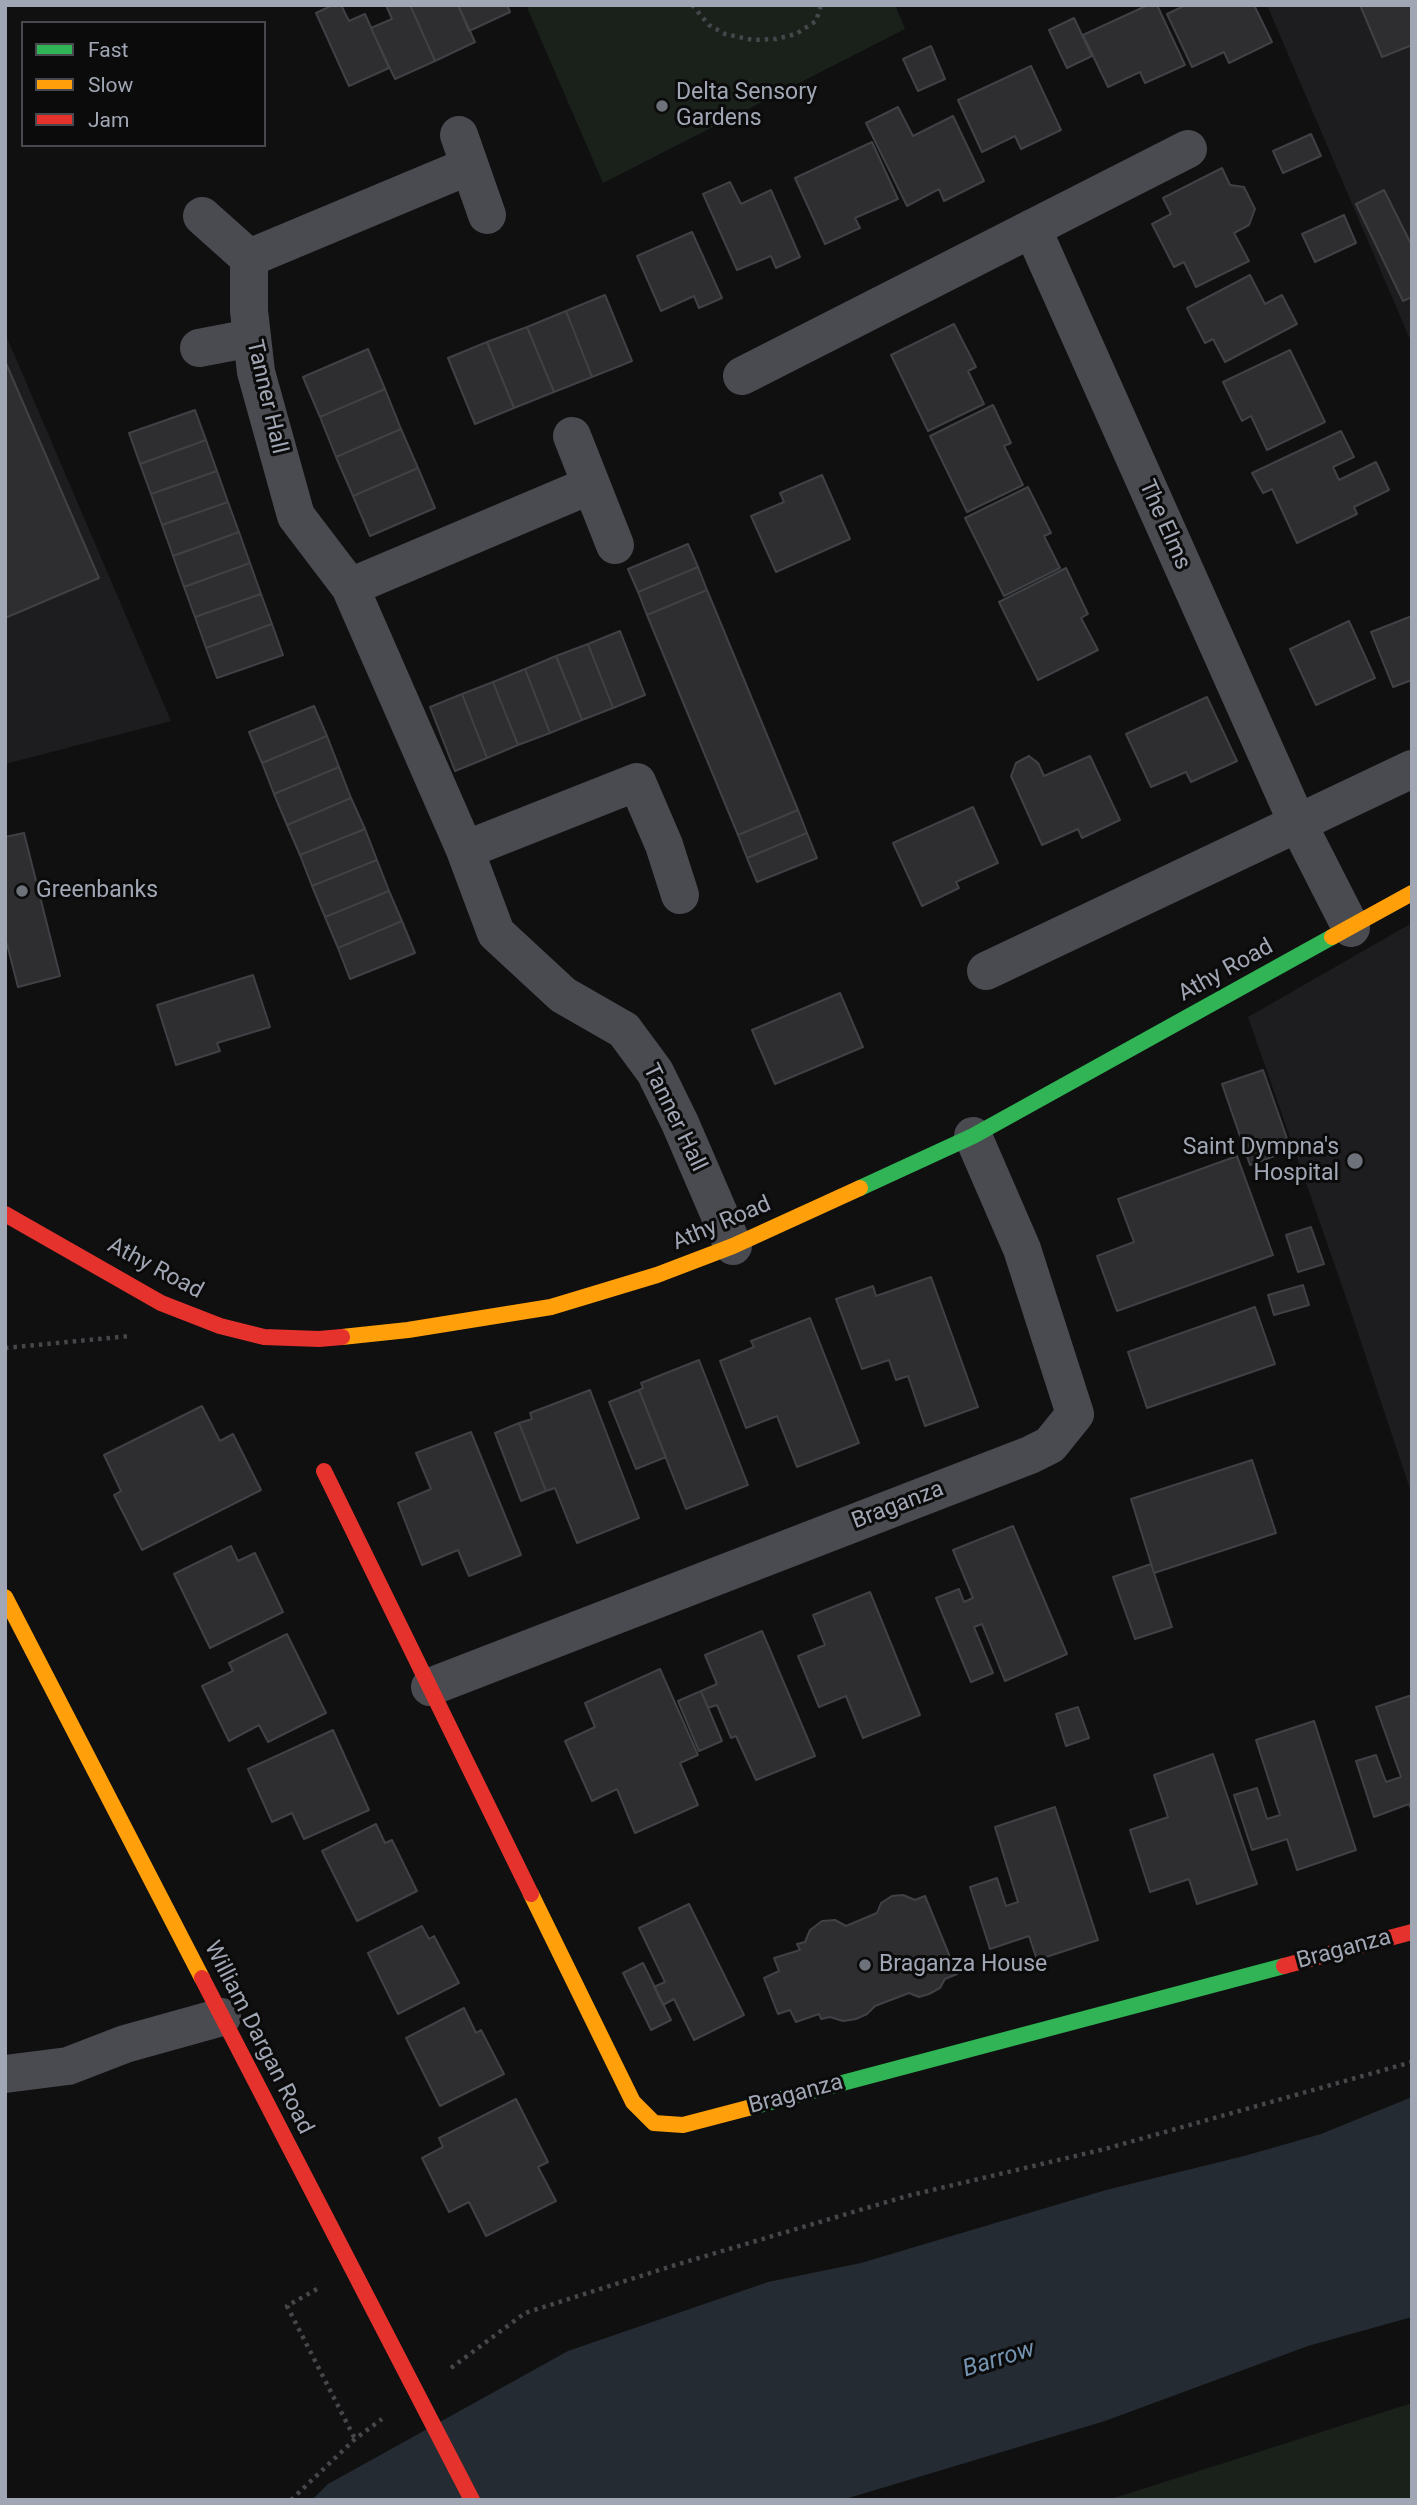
<!DOCTYPE html>
<html>
<head>
<meta charset="utf-8">
<style>
  body { margin:0 }
  #map { position:relative; width:1417px; height:2505px; overflow:hidden; background:#101011; font-family:Roboto,sans-serif }
  canvas { display:block }
  .frame { position:absolute; inset:0; border:7px solid #a0a6b3; pointer-events:none }
  .legend { position:absolute; left:21px; top:21px; width:245px; height:126px; box-sizing:border-box; background:#0b0b0c; border:2px solid #47494f; margin:0; padding:9px 12px; list-style:none; font-size:21px; color:#a0a6b3 }
  .legend li { display:flex; align-items:center; gap:14px; height:35px }
  .legend b { width:35px; border:2px solid #47494f }
</style>
</head>
<body>
<div id="map">
<canvas width="1417" height="2505"></canvas>
<div class="frame"></div>
<ul class="legend">
<li><b style="height:9px;background:#30b455"></b>Fast</li>
<li><b style="height:9px;background:#ff9f0a"></b>Slow</li>
<li><b style="height:9px;background:#e5322d"></b>Jam</li>
</ul>
</div>
<script>
const c = document.querySelector('canvas').getContext('2d');
c.lineJoin = 'round';
function paint(path, color) {
  c.fillStyle = color;
  c.fill(path, 'evenodd');
}
function poly(rows) {
  const path = new Path2D();
  for (const r of rows) {
    path.moveTo(r[0], r[1]);
    for (let i = 2; i < r.length; i += 2) path.lineTo(r[i], r[i + 1]);
  }
  return path;
}
function strokePath(path, color, width, dash) {
  c.strokeStyle = color;
  c.lineWidth = width;
  c.lineCap = dash ? 'butt' : 'round';
  c.setLineDash(dash || []);
  c.stroke(path);
}
function label(font, color, halo, rows, align = 'center') {
  c.font = font + ' Roboto,sans-serif';
  c.lineWidth = 6;
  c.setLineDash([]);
  c.textBaseline = 'middle';
  c.strokeStyle = halo;
  c.fillStyle = color;
  for (const [text, x, y, turn = 0] of rows) {
    c.save();
    c.translate(x, y);
    c.rotate((+turn || 0) * Math.PI / 180);
    c.textAlign = isNaN(turn) ? turn : align;
    if (halo) c.strokeText(text, 0, 0);
    c.fillText(text, 0, 0);
    c.restore();
  }
}
paint(poly([
  [1267,5,1412,5,1412,344],
  [5,333,171,721,5,764],
  [1412,923,1412,1495,1349,1306,1248,1017]
]), '#1d1d1f');
paint(poly([
  [526,5,895,5,905,29,603,183],
  [1412,2403,1412,2500,1108,2500]
]), '#1a211b');
paint(poly([
  [1412,2097,1412,2317,1308,2346,1105,2421,842,2500,312,2500,328,2484,568,2351,768,2282,861,2263,1106,2190,1244,2156,1321,2134]
]), '#242b32');
const building = poly([
  [333,5,341,5,349,21,365,14,389,68,349,86,316,13,333,5],
  [386,5,410,5,435,61,395,79,371,28,392,19,386,5],
  [410,5,458,5,475,42,435,61,410,5],
  [458,5,507,5,510,12,469,31,458,5],
  [1148,5,1157,5,1185,65,1145,83,1140,72,1108,87,1083,35,1148,5],
  [1186,5,1254,5,1272,42,1229,63,1224,52,1192,67,1167,14,1186,5],
  [1360,5,1412,5,1412,45,1382,57,1360,5],
  [1074,18,1092,56,1067,68,1049,30,1074,18],
  [931,46,945,79,918,91,903,59,931,46],
  [1031,66,1061,130,1021,149,1015,136,982,152,958,100,1031,66],
  [898,107,913,136,953,116,984,181,944,201,939,189,907,206,866,123,898,107],
  [1311,134,1321,156,1283,173,1273,151,1311,134],
  [872,142,898,199,855,218,860,228,825,244,795,178,872,142],
  [1222,168,1230,185,1244,187,1255,209,1249,225,1234,233,1249,261,1196,287,1184,262,1174,267,1152,224,1171,214,1163,198,1222,168],
  [730,182,741,204,771,190,800,257,776,268,771,256,737,270,703,194,730,182],
  [1384,190,1412,246,1412,297,1403,301,1356,204,1384,190],
  [1344,215,1356,243,1315,262,1302,234,1344,215],
  [692,232,722,298,699,308,694,296,661,311,637,256,692,232],
  [1250,275,1265,304,1282,295,1297,324,1225,362,1213,339,1205,343,1187,308,1250,275],
  [605,295,632,361,592,377,566,311,605,295],
  [566,311,592,377,554,392,527,327,566,311],
  [954,324,976,367,968,371,984,404,928,431,891,355,954,324],
  [527,327,554,392,514,408,487,342,527,327],
  [487,342,514,408,475,424,448,358,487,342],
  [368,349,385,389,320,417,303,377,368,349],
  [1290,350,1325,422,1267,450,1251,416,1242,421,1223,382,1290,350],
  [5,361,99,578,5,618,5,361],
  [385,389,401,429,336,457,320,417,385,389],
  [993,405,1011,443,1004,446,1023,485,967,512,930,436,993,405],
  [195,410,206,440,140,464,129,433,195,410],
  [401,429,418,468,353,496,336,457,401,429],
  [1341,431,1354,457,1333,467,1339,480,1376,462,1389,490,1354,507,1357,514,1297,543,1272,489,1263,493,1252,473,1341,431],
  [206,440,217,471,151,494,140,464,206,440],
  [418,468,435,508,370,536,353,496,418,468],
  [217,471,228,502,162,525,151,494,217,471],
  [822,475,850,539,776,572,751,516,784,502,780,493,822,475],
  [1028,487,1051,533,1044,536,1060,568,1004,596,965,518,1028,487],
  [228,502,239,532,173,556,162,525,228,502],
  [239,532,250,563,184,587,173,556,239,532],
  [688,544,698,567,638,592,628,569,688,544],
  [250,563,261,594,195,617,184,587,250,563],
  [698,567,707,590,647,615,638,592,698,567],
  [1066,568,1088,614,1081,618,1098,650,1038,680,999,602,1066,568],
  [707,590,798,810,738,835,647,615,707,590],
  [261,594,272,624,206,648,195,617,261,594],
  [1412,616,1412,680,1393,687,1371,632,1412,616],
  [1349,621,1375,678,1316,705,1290,649,1349,621],
  [272,624,283,655,217,678,206,648,272,624],
  [620,631,645,695,613,708,588,644,620,631],
  [588,644,613,708,582,720,556,656,588,644],
  [556,656,582,720,550,733,525,669,556,656],
  [525,669,550,733,518,745,493,682,525,669],
  [493,682,518,745,487,758,462,694,493,682],
  [462,694,487,758,455,771,430,707,462,694],
  [1207,697,1237,761,1191,782,1186,772,1151,787,1126,734,1207,697],
  [314,706,327,736,262,763,249,732,314,706],
  [327,736,339,767,274,794,262,763,327,736],
  [1029,756,1038,763,1044,776,1090,756,1120,820,1082,838,1078,829,1042,845,1011,776,1016,763,1029,756],
  [339,767,351,798,287,825,274,794,339,767],
  [351,798,365,829,300,855,287,825,351,798],
  [973,807,998,863,956,882,959,888,922,906,893,843,973,807],
  [798,810,807,833,747,858,738,835,798,810],
  [365,829,377,860,312,886,300,855,365,829],
  [24,833,60,976,18,987,7,944,5,945,5,837,24,833],
  [807,833,817,858,757,882,747,858,807,833],
  [377,860,389,891,325,917,312,886,377,860],
  [389,891,402,921,338,948,325,917,389,891],
  [402,921,415,953,350,979,338,948,402,921],
  [253,975,270,1027,217,1043,220,1051,176,1065,157,1005,253,975],
  [840,993,863,1047,775,1084,752,1030,840,993],
  [1263,1070,1291,1150,1250,1165,1222,1084,1263,1070],
  [1237,1156,1273,1255,1117,1311,1097,1256,1134,1242,1118,1199,1237,1156],
  [1311,1227,1324,1264,1298,1272,1286,1235,1311,1227],
  [931,1277,978,1407,925,1426,908,1376,896,1380,889,1360,862,1369,836,1299,873,1286,876,1296,931,1277],
  [1303,1285,1309,1305,1274,1315,1268,1295,1303,1285],
  [1255,1307,1275,1364,1147,1408,1128,1352,1255,1307],
  [810,1318,859,1443,797,1467,777,1416,746,1428,720,1361,754,1347,751,1341,810,1318],
  [699,1360,748,1485,686,1509,639,1390,643,1388,641,1383,699,1360],
  [590,1390,639,1518,577,1543,555,1488,546,1491,519,1423,532,1419,530,1413,590,1390],
  [639,1390,666,1457,636,1469,609,1402,639,1390],
  [202,1406,220,1441,233,1434,261,1490,142,1550,114,1495,121,1491,104,1455,202,1406],
  [519,1423,546,1491,521,1501,495,1433,519,1423],
  [471,1432,521,1555,469,1576,458,1550,422,1565,398,1503,431,1489,416,1453,471,1432],
  [1252,1460,1276,1533,1154,1573,1131,1499,1252,1460],
  [1013,1526,1067,1654,1005,1681,982,1624,974,1627,993,1673,971,1682,936,1598,959,1589,964,1602,973,1598,953,1550,1013,1526],
  [231,1546,238,1561,255,1553,283,1612,210,1648,174,1574,231,1546],
  [1151,1564,1172,1627,1135,1639,1113,1577,1151,1564],
  [870,1592,920,1715,863,1738,846,1696,819,1707,798,1656,825,1645,813,1615,870,1592],
  [762,1631,815,1756,756,1780,736,1736,731,1738,717,1705,708,1708,701,1691,717,1684,705,1655,762,1631],
  [287,1634,326,1713,268,1742,259,1725,229,1741,202,1686,233,1671,229,1663,287,1634],
  [660,1669,698,1755,680,1763,698,1805,635,1833,617,1789,592,1801,565,1741,595,1727,585,1703,660,1669],
  [701,1691,722,1741,699,1751,678,1701,701,1691],
  [1412,1695,1412,1812,1409,1804,1374,1817,1356,1761,1376,1755,1386,1782,1401,1777,1376,1707,1412,1695],
  [1078,1707,1089,1738,1066,1746,1056,1714,1078,1707],
  [1314,1721,1356,1850,1297,1870,1287,1839,1252,1850,1234,1795,1257,1788,1267,1819,1280,1815,1256,1740,1314,1721],
  [333,1730,369,1810,304,1839,292,1813,272,1822,248,1769,333,1730],
  [1213,1754,1257,1884,1197,1904,1189,1879,1150,1892,1130,1830,1168,1817,1154,1775,1213,1754],
  [1055,1807,1098,1940,1037,1960,1029,1936,990,1949,970,1887,997,1878,1006,1906,1018,1902,995,1827,1055,1807],
  [376,1824,385,1843,392,1840,417,1891,357,1921,322,1851,376,1824],
  [903,1895,915,1900,925,1896,957,1974,945,1979,940,1988,929,1994,919,1997,909,1993,875,2006,867,2014,856,2019,843,2021,830,2017,821,2019,819,2014,796,2022,790,2010,778,2014,764,1978,779,1971,774,1958,800,1950,797,1944,805,1942,810,1930,822,1921,835,1920,846,1926,877,1913,881,1903,892,1896,903,1895],
  [689,1904,744,2015,694,2040,674,1999,663,2005,654,1987,665,1982,639,1928,689,1904],
  [422,1926,429,1939,434,1936,459,1983,398,2014,368,1953,422,1926],
  [643,1963,671,2020,651,2030,623,1973,643,1963],
  [464,2008,476,2033,481,2030,504,2074,440,2106,406,2038,464,2008],
  [516,2099,548,2162,538,2167,556,2201,486,2236,469,2202,449,2212,422,2158,443,2147,439,2138,516,2099]
]);
paint(building, '#2e2e30');
strokePath(building, '#3f4145', 2);
strokePath(poly([
  [692,5,709,25,725,34,753,40,776,39,796,34,816,21,821,5],
  [5,1348,130,1336],
  [317,2289,287,2306,355,2439],
  [451,2368,525,2313,672,2266,907,2196,1105,2149,1412,2062],
  [291,2500,355,2439,382,2419]
]), '#46474b', 4.5, [3.5, 5]);
strokePath(poly([
  [459,135,487,215],
  [469,166,249,258,249,311,256,372,296,516,350,587,465,850,496,933,563,995,624,1030,655,1072,680,1123,733,1246],
  [202,216,249,258],
  [1032,228,1297,822,1351,928],
  [199,348,251,338],
  [742,376,1188,149],
  [572,436,615,545],
  [350,587,591,485],
  [465,850,637,782,664,845,680,895],
  [986,971,1412,769],
  [430,1687,1030,1455,1050,1445,1075,1414,1022,1249,973,1136],
  [5,2074,68,2066,125,2044,222,2017]
]), '#4a4b50', 38);
strokePath(poly([
  [860,1188,973,1136,1332,937],
  [748,2108,1284,1966]
]), '#30b455', 16);
strokePath(poly([
  [1332,937,1412,893],
  [342,1337,408,1330,551,1307,657,1275,733,1246,860,1188],
  [5,1597,202,1978],
  [531,1894,633,2102,654,2123,683,2125,748,2108]
]), '#ff9f0a', 16);
strokePath(poly([
  [5,1214,161,1303,220,1326,264,1337,319,1339,342,1337],
  [324,1471,531,1894],
  [1284,1966,1412,1932],
  [202,1978,472,2500]
]), '#e5322d', 16);
for (const [x, y, r, color] of [
  [662,106,7,"#6e727a"],
  [22,891,7,"#6e727a"],
  [1355,1161,9,"#6e727a"],
  [865,1965,7,"#6e727a"]
]) {
  const dot = new Path2D();
  dot.arc(x, y, r, 0, 2 * Math.PI);
  c.fillStyle = color;
  c.fill(dot);
  strokePath(dot, '#0b0b0c', 2.5);
}
label('23px', '#a0a6b3', '#0b0b0c', [
  ["Delta Sensory",676,93],
  ["Gardens",676,119],
  ["Greenbanks",36,891],
  ["Saint Dympna's",1339,1148,"right"],
  ["Hospital",1339,1174,"right"],
  ["Braganza House",879,1965]
], 'left');
label('23px', '#a0a6b3', '#0b0b0c', [
  ["Tanner Hall",266,397,77],
  ["The Elms",1164,525,66],
  ["Athy Road",1226,971,-29],
  ["Tanner Hall",674,1118,64],
  ["Athy Road",722,1224,-23],
  ["Athy Road",155,1269,28],
  ["Braganza",898,1506,-21],
  ["Braganza",1344,1950,-15],
  ["William Dargan Road",258,2038,63],
  ["Braganza",796,2095,-15]
]);
label('italic 24px', '#7494b1', '#0b0b0c', [
  ["Barrow",999,2360,-17]
]);
</script>
</body>
</html>
